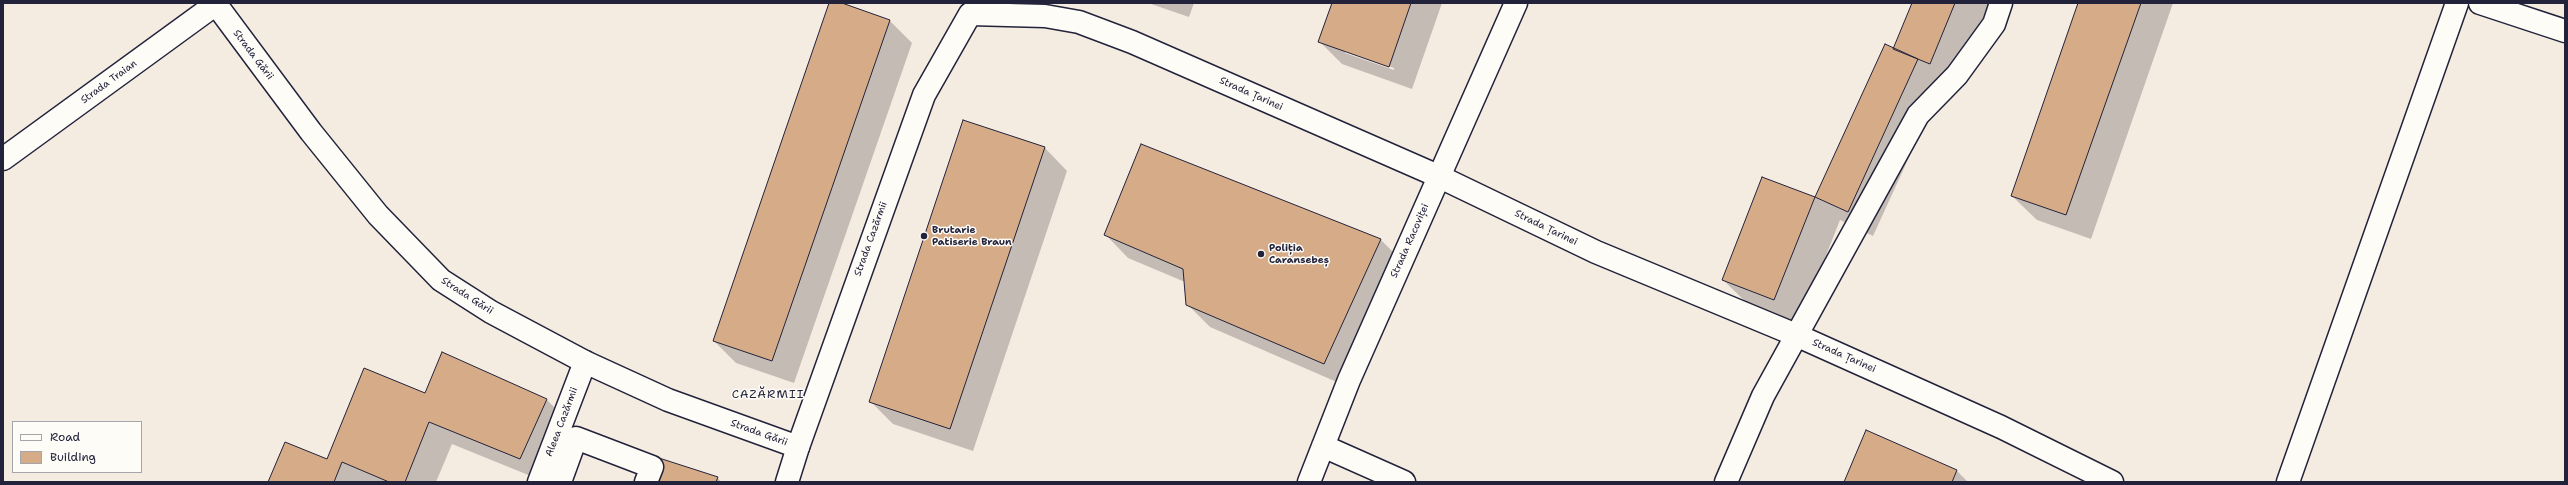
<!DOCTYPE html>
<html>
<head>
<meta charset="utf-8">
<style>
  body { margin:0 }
  #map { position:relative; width:2568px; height:485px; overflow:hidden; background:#f5ece1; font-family:"Shantell Sans",sans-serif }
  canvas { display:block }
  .frame { position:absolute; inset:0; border:4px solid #22223b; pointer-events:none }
  .legend { position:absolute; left:12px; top:421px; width:130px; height:52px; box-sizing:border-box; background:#fdfcf7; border:1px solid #a5a5ac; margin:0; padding:5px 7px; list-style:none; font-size:12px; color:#22223b }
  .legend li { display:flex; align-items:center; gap:8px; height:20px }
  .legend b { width:20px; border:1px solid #a5a5ac }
</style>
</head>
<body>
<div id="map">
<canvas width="2568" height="485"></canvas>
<div class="frame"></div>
<ul class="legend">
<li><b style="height:5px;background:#fdfcf7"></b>Road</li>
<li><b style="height:11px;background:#d6ab87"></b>Building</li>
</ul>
</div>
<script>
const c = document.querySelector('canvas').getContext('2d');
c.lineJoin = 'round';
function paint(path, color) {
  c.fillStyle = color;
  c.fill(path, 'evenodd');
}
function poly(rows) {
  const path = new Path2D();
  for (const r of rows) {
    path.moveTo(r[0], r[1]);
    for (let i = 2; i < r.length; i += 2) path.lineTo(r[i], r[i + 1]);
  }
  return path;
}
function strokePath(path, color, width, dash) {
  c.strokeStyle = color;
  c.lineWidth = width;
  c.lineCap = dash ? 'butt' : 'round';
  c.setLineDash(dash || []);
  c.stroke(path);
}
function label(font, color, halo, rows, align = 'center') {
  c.font = font + ' "Shantell Sans",sans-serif';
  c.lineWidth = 3;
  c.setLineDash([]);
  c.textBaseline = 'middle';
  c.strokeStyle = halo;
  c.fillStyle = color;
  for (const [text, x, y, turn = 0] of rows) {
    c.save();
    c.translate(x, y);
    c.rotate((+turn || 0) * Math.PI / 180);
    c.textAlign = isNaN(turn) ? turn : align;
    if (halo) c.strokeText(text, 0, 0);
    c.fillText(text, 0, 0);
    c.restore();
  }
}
paint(poly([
  [830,3,839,3,890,21,912,43,794,383,736,363,714,341],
  [1148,3,1194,3,1189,17],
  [1333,3,1442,3,1412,89,1342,64,1320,42],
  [1345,51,1394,68,1394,70,1345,53],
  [1913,3,1989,3,1954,88,1943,83,1873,236,1840,220,1799,324,1748,304,1723,280,1762,179,1816,198,1885,46,1894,50],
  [2079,3,2173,3,2091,239,2037,220,2012,196],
  [1141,145,1381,240,1403,262,1346,386,1210,327,1187,304,1185,282,1128,258,1106,235],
  [1045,148,1067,171,973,451,893,424,870,401],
  [425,395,547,400,569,422,543,481,452,444,436,482,270,482,328,460],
  [1957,471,1968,482,1845,482],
  [717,478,722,482,652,482]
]), '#0003');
const building = poly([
  [829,3,842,3,890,20,772,361,713,341,829,3],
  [1332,3,1411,3,1389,67,1318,42,1332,3],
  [1912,3,1955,3,1930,64,1893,49,1912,3],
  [2078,3,2141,3,2066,215,2011,196,2078,3],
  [1885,44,1918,59,1848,212,1815,197,1885,44],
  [963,120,1045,147,950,429,869,402,963,120],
  [1141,144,1381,239,1324,364,1186,305,1183,269,1104,235,1141,144],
  [1762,177,1815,197,1774,300,1722,280,1762,177],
  [442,352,547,399,520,459,429,422,405,482,389,482,342,462,334,482,268,482,285,442,327,459,364,368,425,393,442,352],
  [1866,430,1957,470,1952,482,1844,482,1866,430],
  [659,458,718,477,716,482,651,482,659,458]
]);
paint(building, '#d6ab87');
strokePath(building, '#22223b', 1);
const street = poly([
  [2480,3,2565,31],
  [1323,446,1404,482],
  [539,482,585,362],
  [560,482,576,438,652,467,646,482],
  [787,482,798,447],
  [1309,482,1349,380,1516,3],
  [1726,482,1763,396,1918,115,1957,75,1994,24,2001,3],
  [2288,482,2457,3]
]);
const secondary = poly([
  [215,3,311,132,378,215,441,280,491,312,585,362,668,400,798,447,924,95,970,14,1045,16,1079,22,1132,42,1438,176,1596,252,1796,335,2001,427,2112,482],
  [3,159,216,4]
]);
strokePath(street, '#22223b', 25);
strokePath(secondary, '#22223b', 25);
strokePath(street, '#fdfcf7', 22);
strokePath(secondary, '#fdfcf7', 22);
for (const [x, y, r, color] of [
  [924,236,4,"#22223b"],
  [1261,254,4,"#22223b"]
]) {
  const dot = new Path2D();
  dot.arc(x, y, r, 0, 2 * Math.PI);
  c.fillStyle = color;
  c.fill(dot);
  strokePath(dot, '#fdfcf7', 1.5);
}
label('10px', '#22223b', '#fdfcf7', [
  ["Strada Gării",253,55,53],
  ["Strada Traian",109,82,-36],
  ["Strada Țarinei",1251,94,24],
  ["Strada Țarinei",1546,228,26],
  ["Strada Cazărmii",871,239,-70],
  ["Strada Racoviței",1410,241,-66],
  ["Strada Gării",467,296,33],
  ["Strada Țarinei",1844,356,24],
  ["Aleea Cazărmii",562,422,-69],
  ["Strada Gării",759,433,20]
]);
label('bold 10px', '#22223b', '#fdfcf7', [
  ["Brutarie",932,230],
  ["Patiserie Braun",932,242],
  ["Poliția",1269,248],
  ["Caransebeș",1269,260]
], 'left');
c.letterSpacing = '1px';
label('12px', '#22223b', '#fdfcf7', [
  ["CAZĂRMII",768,395]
]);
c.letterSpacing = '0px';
</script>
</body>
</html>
